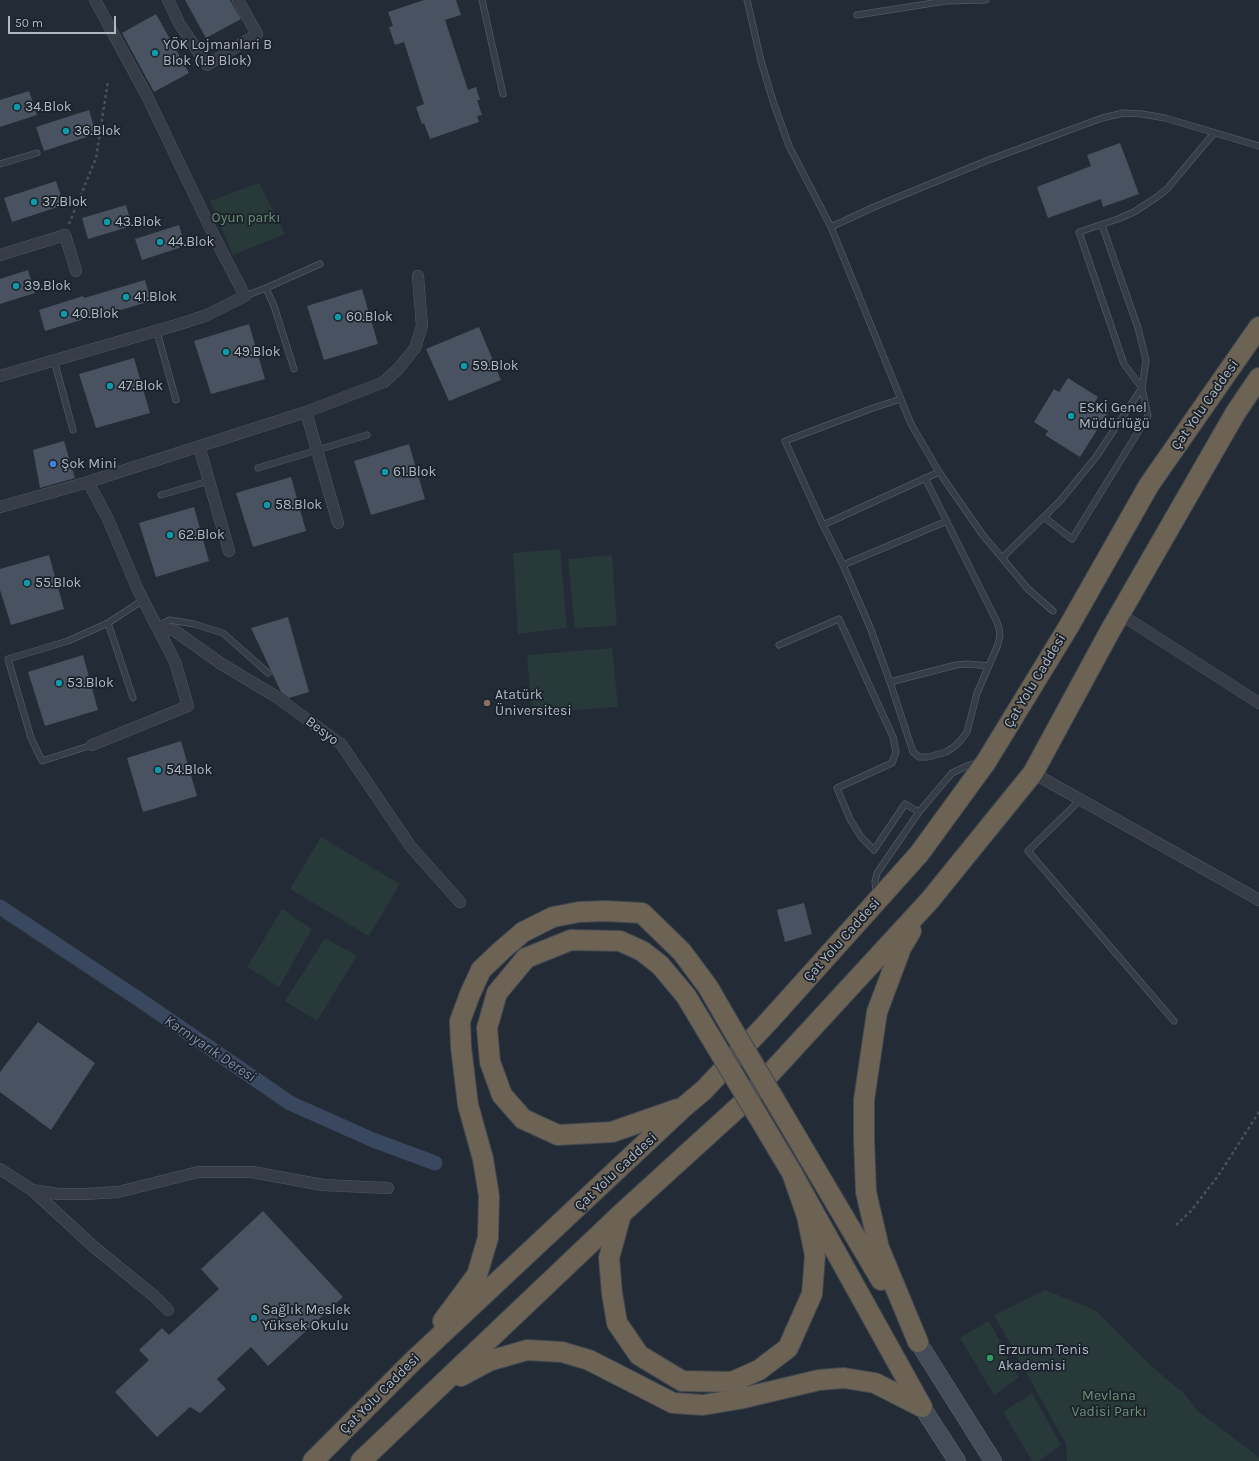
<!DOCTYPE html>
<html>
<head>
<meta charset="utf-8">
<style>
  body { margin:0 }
  #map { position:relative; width:1259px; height:1461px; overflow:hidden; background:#232b36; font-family:Karla,sans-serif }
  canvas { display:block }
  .scale { position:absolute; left:8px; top:16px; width:108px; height:18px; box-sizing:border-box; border:2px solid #b1b8c3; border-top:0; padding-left:5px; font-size:12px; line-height:14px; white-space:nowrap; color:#b1b8c3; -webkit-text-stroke:3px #1b222b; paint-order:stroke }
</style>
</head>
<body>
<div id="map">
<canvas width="1259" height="1461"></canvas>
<div class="scale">50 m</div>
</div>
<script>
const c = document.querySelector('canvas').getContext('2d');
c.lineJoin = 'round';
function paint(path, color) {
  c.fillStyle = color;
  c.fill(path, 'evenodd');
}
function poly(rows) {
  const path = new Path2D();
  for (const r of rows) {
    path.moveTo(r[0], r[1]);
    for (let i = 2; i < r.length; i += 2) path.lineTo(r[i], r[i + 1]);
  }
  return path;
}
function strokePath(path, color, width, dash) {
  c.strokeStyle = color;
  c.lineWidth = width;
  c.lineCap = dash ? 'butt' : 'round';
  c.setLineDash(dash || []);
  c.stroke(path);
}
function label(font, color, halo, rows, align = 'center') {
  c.font = font + ' Karla,sans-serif';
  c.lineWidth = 3.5;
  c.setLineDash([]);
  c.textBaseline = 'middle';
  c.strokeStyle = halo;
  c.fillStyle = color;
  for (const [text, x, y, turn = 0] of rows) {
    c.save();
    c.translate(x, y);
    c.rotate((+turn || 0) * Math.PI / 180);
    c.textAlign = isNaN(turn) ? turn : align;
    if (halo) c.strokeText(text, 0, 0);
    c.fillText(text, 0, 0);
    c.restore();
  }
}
paint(poly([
  [259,183,285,234,233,255,210,201],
  [560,549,567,628,518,634,513,553],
  [612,555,617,626,575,628,568,559],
  [612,648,618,707,532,713,527,655],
  [321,837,400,884,369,936,290,889],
  [282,909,312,929,279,987,247,967],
  [325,938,357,956,317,1021,285,1001],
  [1045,1290,1095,1310,1158,1372,1183,1392,1198,1411,1259,1457,1259,1461,1067,1461,1066,1444,994,1315],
  [989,1321,1019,1377,994,1395,960,1338],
  [1032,1393,1061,1445,1039,1461,1032,1461,1003,1412]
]), '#283939');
strokePath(poly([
  [0,907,140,1000,290,1103,373,1140,435,1163]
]), '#39485e', 15);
paint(poly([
  [185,0,230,0,241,19,206,38],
  [424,0,456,0,461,15,445,20,468,90,476,87,480,100,477,100,482,115,477,116,479,122,430,139,424,123,422,124,416,107,424,104,404,42,395,45,389,27,393,26,388,12],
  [156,14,189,73,154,92,122,33],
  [29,91,37,115,0,127,0,100],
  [89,110,96,134,44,151,36,127],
  [1120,143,1139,194,1103,207,1101,199,1048,218,1037,187,1091,166,1087,155],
  [56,181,64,205,12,222,4,198],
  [126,205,132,226,88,239,82,218],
  [179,225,185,246,142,260,135,239],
  [28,270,35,293,0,304,0,279],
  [145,280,151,301,107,314,107,312,45,331,39,310,83,296,84,298],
  [362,289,378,344,324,360,307,306],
  [249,324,265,379,211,394,194,341],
  [479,327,501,380,449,401,426,349],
  [134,358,150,413,96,428,79,374],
  [1068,378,1098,397,1095,402,1109,411,1080,457,1045,435,1048,431,1034,422,1054,389,1059,392],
  [64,441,75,478,40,488,33,450],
  [409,444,425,499,371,515,354,461],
  [291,477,306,531,253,547,236,493],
  [194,507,209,561,156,577,139,523],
  [49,555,64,609,11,625,0,590,0,569],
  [288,617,309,692,289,698,281,692,251,628],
  [83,655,98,710,45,726,28,672],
  [181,741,197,796,143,812,127,758],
  [804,903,812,934,785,942,777,910],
  [38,1022,95,1063,51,1130,0,1092,0,1072],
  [263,1211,343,1297,268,1366,251,1347,217,1379,226,1389,200,1413,190,1407,157,1437,115,1392,149,1360,139,1350,162,1328,169,1335,219,1289,201,1269]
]), '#495260');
const lane = poly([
  [482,0,503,94],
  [747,0,761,61,773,101,789,146,831,227,911,424,939,472,982,534,1028,589,1053,611],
  [857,15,946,1,986,0],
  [0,164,37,153],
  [831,227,874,207,986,161,1102,118,1124,113,1142,114,1165,118,1259,146],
  [266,288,320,264],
  [245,296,266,288,274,306,294,369],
  [157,332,176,400],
  [54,360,73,430],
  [1142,388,1124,364,1079,232,1118,219,1134,212,1157,197,1167,189,1214,133],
  [901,399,873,408,785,441,823,525,843,565,870,627,890,682,913,752,919,757,928,757,946,752,954,747,961,740,967,732,977,693,997,647,1000,636,999,628,996,620,925,478],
  [258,468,367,435],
  [161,495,209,481],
  [1044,517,1072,539,1148,416,1142,388,1146,360,1138,328,1102,225],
  [823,525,939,472],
  [1002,558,1060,501,1096,457,1142,388],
  [843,565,947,521],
  [108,623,133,698],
  [158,626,170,620,194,624,223,633,268,673],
  [779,645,839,619,893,737,896,752,892,763,837,788,850,819,861,837,874,850,905,804,919,812],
  [890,682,956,665,968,664,989,666],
  [92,745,42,761,31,738,8,659,68,641,108,623,143,600],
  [1080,800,1028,851,1174,1021],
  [876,895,875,882,877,873,919,812,952,773,967,766,978,763]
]);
const street = poly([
  [168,0,179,23,207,65,257,34,238,0],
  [0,255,65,235,76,271],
  [0,376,180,324,207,315,245,296,217,242,147,96,95,0],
  [306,412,338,523],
  [199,446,229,551],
  [88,482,306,412,384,382,398,369,415,348,422,326,418,276],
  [0,507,88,482,107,517,138,590,175,662,188,706,92,745],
  [1120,614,1259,703],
  [157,626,175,631,220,663,275,696,341,744,411,847,460,902],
  [1033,773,1259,900],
  [0,1169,32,1190,94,1247,154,1296,168,1310],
  [32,1190,58,1194,85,1194,118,1192,198,1172,252,1172,323,1185,388,1188]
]);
const secondary = poly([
  [918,1342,993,1461],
  [922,1407,957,1461]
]);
const highway = poly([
  [911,931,901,948,877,1012,864,1100,864,1139,866,1192,879,1248,918,1342],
  [678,1109,612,1132,558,1135,523,1119,502,1095,490,1062,487,1028,497,993,526,958,571,940,620,941,642,951,660,965,686,996,713,1041],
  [780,1109,881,1280],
  [758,1116,792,1173,922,1407],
  [621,1214,609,1258,612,1293,617,1323,639,1355,682,1381,732,1382,759,1370,788,1348,812,1294,815,1255,807,1216,792,1173],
  [443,1321,477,1275,488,1238,489,1196,483,1159,468,1105,461,1047,460,1021,470,994,481,970,502,950,523,932,553,917,579,912,605,911,642,913,682,952,708,987,730,1025],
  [461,1376,489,1361,527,1350,562,1352,589,1360,673,1403,703,1405,739,1399,819,1380,844,1378,875,1383,922,1407],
  [313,1461,413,1361,685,1106,704,1090,769,1021,919,854,986,762,1069,626,1149,485,1259,327],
  [361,1461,621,1214,744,1102,930,900,1033,773,1110,631,1236,412,1259,378]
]);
strokePath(lane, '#515861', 7);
strokePath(street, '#515861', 12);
strokePath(secondary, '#515861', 18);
strokePath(highway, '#414851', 22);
strokePath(poly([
  [69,224,96,158,108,81],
  [1176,1225,1191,1211,1218,1176,1259,1112]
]), '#445457', 2.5, [3, 3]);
strokePath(lane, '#363d47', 5.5);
strokePath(street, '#363d47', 11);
strokePath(secondary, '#444c59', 16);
strokePath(highway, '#6c6354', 20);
const highwayBridge = poly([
  [730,1025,780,1109],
  [713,1041,758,1116]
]);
strokePath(highwayBridge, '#414851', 22, []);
strokePath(highwayBridge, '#6c6354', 20);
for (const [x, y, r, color] of [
  [155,53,4,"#0f9aa8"],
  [17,107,4,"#0f9aa8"],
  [66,131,4,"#0f9aa8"],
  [34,202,4,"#0f9aa8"],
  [107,222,4,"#0f9aa8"],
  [160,242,4,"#0f9aa8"],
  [16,286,4,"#0f9aa8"],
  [126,297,4,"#0f9aa8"],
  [64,314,4,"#0f9aa8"],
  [338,317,4,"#0f9aa8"],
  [226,352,4,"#0f9aa8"],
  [464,366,4,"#0f9aa8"],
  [110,386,4,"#0f9aa8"],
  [1071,416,4,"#0f9aa8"],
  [53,464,4,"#3f7fe0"],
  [385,472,4,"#0f9aa8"],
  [267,505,4,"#0f9aa8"],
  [170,535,4,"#0f9aa8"],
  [27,583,4,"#0f9aa8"],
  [59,683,4,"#0f9aa8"],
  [487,703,4,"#8d6e63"],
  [158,770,4,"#0f9aa8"],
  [254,1318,4,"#0f9aa8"],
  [990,1358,4,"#2e9e5b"]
]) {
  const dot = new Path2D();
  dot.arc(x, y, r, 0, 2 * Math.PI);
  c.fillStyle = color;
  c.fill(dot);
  strokePath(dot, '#1b222b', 1.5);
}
label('14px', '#b1b8c3', '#1b222b', [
  ["YÖK Lojmanlari B",163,45],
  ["Blok (1.B Blok)",163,61],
  ["34.Blok",25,107],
  ["36.Blok",74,131],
  ["37.Blok",42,202],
  ["43.Blok",115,222],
  ["44.Blok",168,242],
  ["39.Blok",24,286],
  ["41.Blok",134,297],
  ["40.Blok",72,314],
  ["60.Blok",346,317],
  ["49.Blok",234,352],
  ["59.Blok",472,366],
  ["47.Blok",118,386],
  ["ESKİ Genel",1079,408],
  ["Müdürlüğü",1079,424],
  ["Şok Mini",61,464],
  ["61.Blok",393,472],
  ["58.Blok",275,505],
  ["62.Blok",178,535],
  ["55.Blok",35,583],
  ["53.Blok",67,683],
  ["Atatürk",495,695],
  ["Üniversitesi",495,711],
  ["54.Blok",166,770],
  ["Sağlık Meslek",262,1310],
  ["Yüksek Okulu",262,1326],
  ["Erzurum Tenis",998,1350],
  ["Akademisi",998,1366]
], 'left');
label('14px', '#6a9174', '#1b222b', [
  ["Oyun parkı",246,218],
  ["Mevlana",1109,1396],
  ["Vadisi Parkı",1109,1412]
]);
label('14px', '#b1b8c3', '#1b222b', [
  ["Çat Yolu Caddesi",1205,405,-55],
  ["Çat Yolu Caddesi",1035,681,-59],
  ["Besyo",322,731,37],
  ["Çat Yolu Caddesi",842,940,-48],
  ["Çat Yolu Caddesi",616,1172,-43],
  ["Çat Yolu Caddesi",380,1394,-45]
]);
label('italic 15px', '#7c8ea9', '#1b222b', [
  ["Karnıyarık Deresi",210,1049,34]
]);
</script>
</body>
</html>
